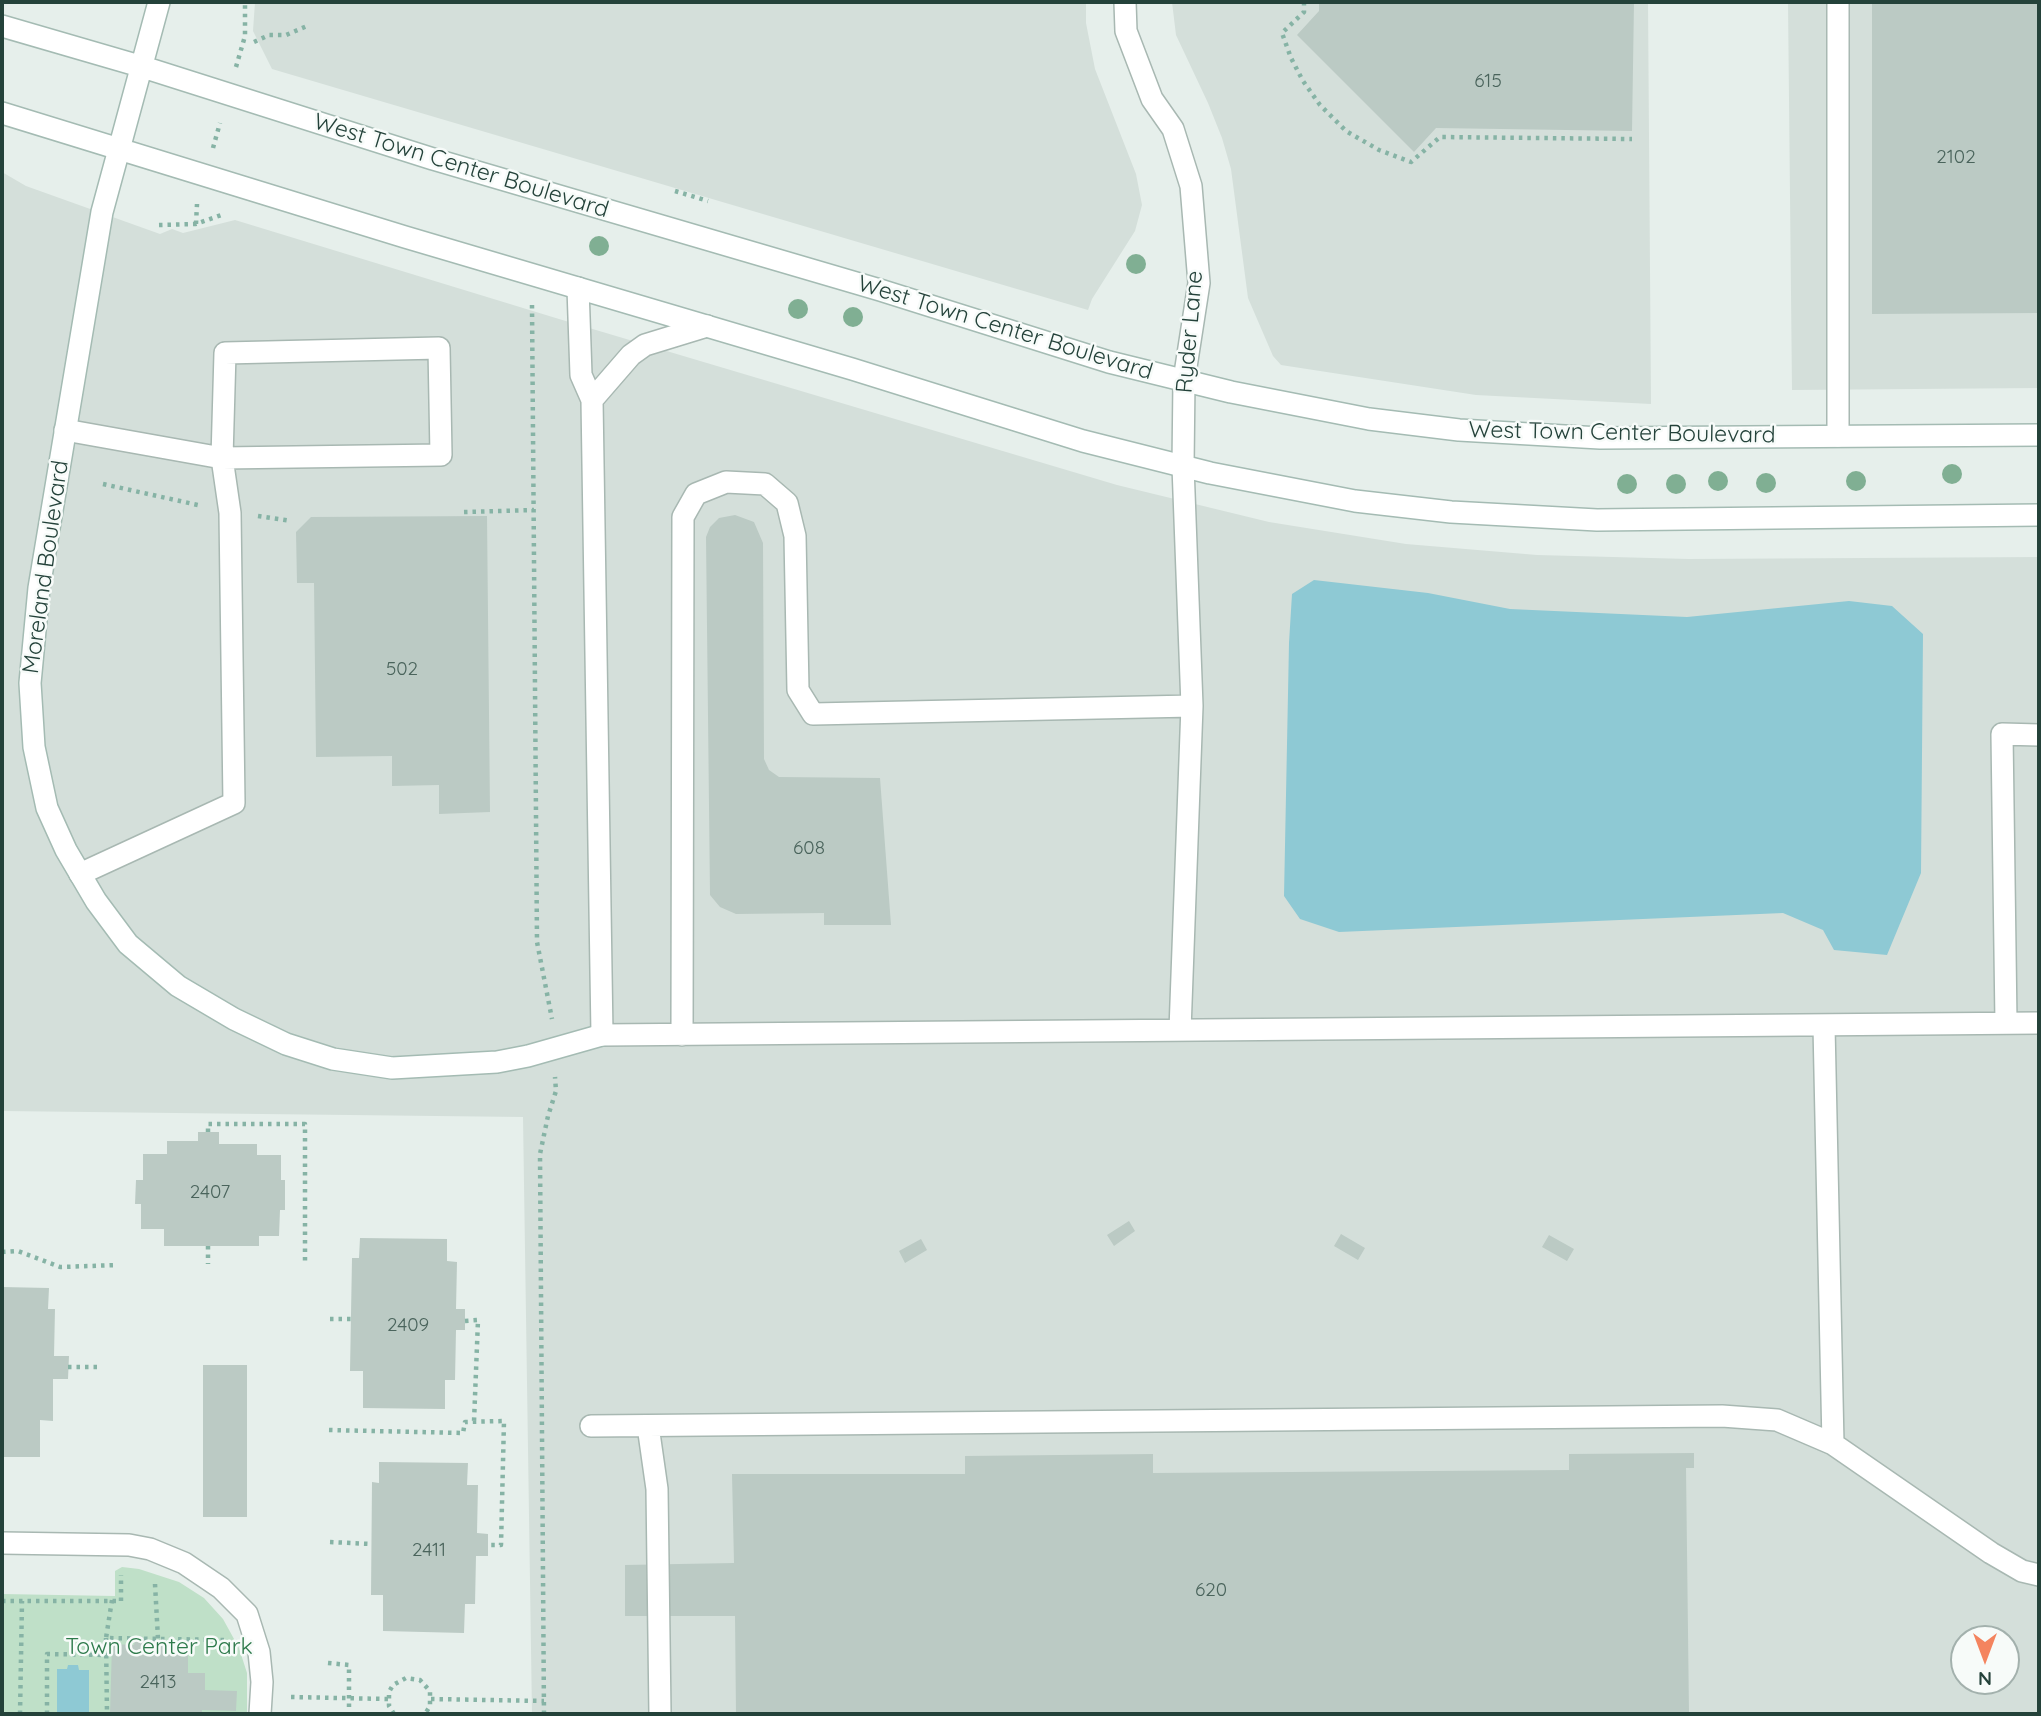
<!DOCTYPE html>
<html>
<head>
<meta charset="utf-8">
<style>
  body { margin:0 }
  #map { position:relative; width:2041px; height:1716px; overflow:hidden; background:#e6efeb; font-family:Quicksand,sans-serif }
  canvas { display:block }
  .frame { position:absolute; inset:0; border:4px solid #24423a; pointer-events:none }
  .north { position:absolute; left:1950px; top:1625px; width:70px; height:70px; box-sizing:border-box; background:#f7fbf9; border:2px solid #a3b1ad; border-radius:50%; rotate:180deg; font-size:19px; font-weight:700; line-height:28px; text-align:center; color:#24423a }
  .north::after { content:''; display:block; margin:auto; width:24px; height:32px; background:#f4845f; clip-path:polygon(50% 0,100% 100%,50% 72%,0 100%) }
</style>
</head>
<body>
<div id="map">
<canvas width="2041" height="1716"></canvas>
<div class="frame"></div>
<div class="north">N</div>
</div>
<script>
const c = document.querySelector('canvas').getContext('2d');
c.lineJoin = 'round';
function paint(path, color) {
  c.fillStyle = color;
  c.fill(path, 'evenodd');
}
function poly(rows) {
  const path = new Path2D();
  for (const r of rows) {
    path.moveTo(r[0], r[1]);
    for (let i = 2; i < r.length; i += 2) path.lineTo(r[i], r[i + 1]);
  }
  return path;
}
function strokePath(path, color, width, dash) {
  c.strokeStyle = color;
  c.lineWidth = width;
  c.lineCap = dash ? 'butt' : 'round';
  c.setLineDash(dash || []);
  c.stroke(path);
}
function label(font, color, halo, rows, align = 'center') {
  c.font = font + ' Quicksand,sans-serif';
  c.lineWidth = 5;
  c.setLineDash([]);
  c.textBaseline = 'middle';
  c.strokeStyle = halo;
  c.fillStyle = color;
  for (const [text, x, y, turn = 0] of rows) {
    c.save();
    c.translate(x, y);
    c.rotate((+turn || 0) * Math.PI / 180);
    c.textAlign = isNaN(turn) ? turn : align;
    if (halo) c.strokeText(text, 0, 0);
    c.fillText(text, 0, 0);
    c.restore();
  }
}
paint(poly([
  [255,2,1086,2,1086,23,1095,69,1136,174,1142,205,1135,231,1092,299,1088,310,272,69,253,31],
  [1172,2,1648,2,1651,404,1476,395,1281,365,1273,356,1248,298,1231,169,1222,138,1208,103,1176,35],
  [1788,2,2039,2,2039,388,1792,390],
  [2,172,26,186,160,234,172,229,183,233,235,220,559,319,1117,485,1269,522,1406,544,1537,555,1689,559,2039,557,2039,1714,532,1714,523,1117,2,1111],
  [1964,1639,2006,1639,2006,1681,1964,1681]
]), '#d4dfda');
paint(poly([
  [122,1567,139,1569,179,1582,204,1598,223,1619,239,1648,247,1673,247,1714,2,1714,2,1594,115,1596,115,1571]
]), '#bfe0c8');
paint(poly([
  [1314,580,1428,593,1510,609,1687,617,1849,601,1892,606,1923,634,1921,873,1887,955,1834,950,1823,930,1783,913,1339,932,1300,919,1284,896,1289,643,1292,594],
  [68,1665,78,1665,79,1670,89,1670,89,1714,57,1714,57,1669,67,1669]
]), '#8ec9d4');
paint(poly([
  [1319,2,1634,2,1632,131,1436,128,1414,152,1297,35,1319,11],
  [1872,2,2039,2,2039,313,1872,314],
  [735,515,754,522,763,543,764,759,769,770,779,777,880,778,891,925,824,925,824,913,736,914,720,907,710,895,706,537,710,527,719,518],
  [487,516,490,812,439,814,439,785,392,786,392,756,316,757,314,583,297,583,296,532,311,517],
  [198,1132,219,1132,219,1144,257,1144,257,1155,281,1155,281,1180,285,1180,285,1210,280,1210,279,1236,259,1236,259,1246,164,1246,164,1229,141,1229,141,1204,135,1204,136,1180,143,1180,143,1154,167,1154,167,1141,198,1141],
  [1129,1221,1135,1231,1114,1246,1107,1235],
  [1341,1234,1365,1248,1358,1260,1334,1246],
  [1549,1235,1574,1249,1567,1261,1542,1247],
  [360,1238,447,1239,447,1261,457,1262,456,1309,465,1309,465,1330,456,1330,455,1380,445,1380,445,1409,363,1408,363,1371,350,1371,352,1258,359,1258],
  [921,1239,927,1250,905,1263,899,1251],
  [2,1287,49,1288,48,1309,55,1309,54,1356,69,1356,68,1379,53,1379,53,1421,40,1420,40,1457,2,1457],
  [203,1365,247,1365,247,1517,203,1517],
  [1694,1453,1694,1468,1686,1468,1689,1714,736,1714,735,1616,625,1616,625,1565,734,1563,732,1474,965,1474,965,1456,1153,1454,1153,1473,1569,1470,1569,1454],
  [379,1462,468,1463,467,1485,478,1485,477,1533,488,1534,488,1556,476,1556,475,1604,465,1604,464,1633,383,1631,383,1595,371,1595,372,1482,379,1483],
  [135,1640,168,1641,168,1645,188,1646,188,1673,205,1673,205,1690,237,1691,236,1711,202,1710,202,1714,110,1714,112,1644,134,1645]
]), '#bbcac4');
const lane = poly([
  [1838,2,1838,436],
  [578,288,581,375,592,400,602,1035,2039,1023],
  [592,400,631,355,645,345,707,326],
  [65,430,222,458,441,455,439,348,225,353,222,458,230,513,234,803,80,874],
  [2006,1023,2002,734,2039,735],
  [1824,1026,1833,1444],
  [1180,1030,1192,706,1183,466],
  [682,1035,683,517,696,494,726,482,765,484,787,503,795,536,798,690,813,714,1192,706],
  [591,1426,1722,1416,1777,1420,1833,1444,1991,1553,2022,1571,2039,1575],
  [648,1426,657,1489,660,1714],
  [2,1543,129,1545,150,1549,184,1563,221,1588,247,1614,259,1652,262,1682,260,1714]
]);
const street = poly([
  [1125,2,1126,31,1152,99,1173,129,1191,186,1199,283,1184,380,1183,466]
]);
const secondary = poly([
  [159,2,102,212,39,588,30,683,34,747,47,808,66,850,96,901,128,944,178,986,234,1019,286,1044,333,1059,392,1068,497,1062,528,1056,602,1035],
  [2,26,143,67,433,159,880,290,1109,362,1231,392,1369,419,1459,430,1600,438,2039,435],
  [2,113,405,237,852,369,1083,441,1210,473,1355,501,1451,512,1597,520,2039,515]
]);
strokePath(lane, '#a8b8b2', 24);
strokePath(street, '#a8b8b2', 24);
strokePath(secondary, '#a4bbb3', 24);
strokePath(poly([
  [1304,2,1304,12,1282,33,1291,58,1303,81,1320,105,1346,131,1379,150,1411,162,1440,137,1632,139],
  [254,42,269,35,286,35,307,26],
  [236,67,245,36,245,2],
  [213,148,220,123],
  [675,191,708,201],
  [196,224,197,204],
  [159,225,196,224,224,214],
  [532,305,537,942,552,1019],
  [103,484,198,505],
  [464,512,534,510],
  [258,516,291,521],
  [208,1132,208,1124,305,1124,305,1263],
  [208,1246,208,1264],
  [2,1252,18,1251,60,1267,118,1265],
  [330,1319,351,1319],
  [465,1321,478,1320,474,1422],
  [68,1367,99,1367],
  [329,1430,463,1433,465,1422,504,1421,501,1545,488,1545],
  [330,1542,371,1544],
  [155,1584,158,1639],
  [112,1600,106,1638,225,1640],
  [2,1601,121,1601,121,1575],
  [106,1638,107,1714],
  [328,1663,349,1665,349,1714],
  [291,1697,388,1699],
  [431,1699,544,1701],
  [20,1714,22,1601],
  [47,1714,47,1654,107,1655],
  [394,1714,389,1706,389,1692,393,1685,406,1678,420,1680,430,1691,430,1706,425,1714],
  [544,1714,540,1154,548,1116,556,1091,555,1077]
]), '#86b3a5', 4.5, [3.5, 5]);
strokePath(lane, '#fff', 21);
strokePath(street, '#fff', 21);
strokePath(secondary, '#fff', 21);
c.fillStyle = '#80af93';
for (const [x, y] of [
  [599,246],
  [1136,264],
  [798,309],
  [853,317],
  [1952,474],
  [1718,481],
  [1856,481],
  [1766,483],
  [1627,484],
  [1676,484]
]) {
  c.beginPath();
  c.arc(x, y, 10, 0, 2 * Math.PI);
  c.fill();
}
label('19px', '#4a645c', null, [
  ["615",1488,81],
  ["2102",1956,157],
  ["502",402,669],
  ["608",809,848],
  ["2407",210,1192],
  ["2409",408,1325],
  ["2411",429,1550],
  ["620",1211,1590],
  ["2413",158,1682]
]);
label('23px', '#24423a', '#f7fbf9', [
  ["West Town Center Boulevard",461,166,17],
  ["West Town Center Boulevard",1005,328,17],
  ["Ryder Lane",1190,332,-85],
  ["West Town Center Boulevard",1622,433,1],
  ["Moreland Boulevard",46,567,-82]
]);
label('23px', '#2d7a4b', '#f7fbf9', [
  ["Town Center Park",159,1647]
]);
</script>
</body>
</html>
